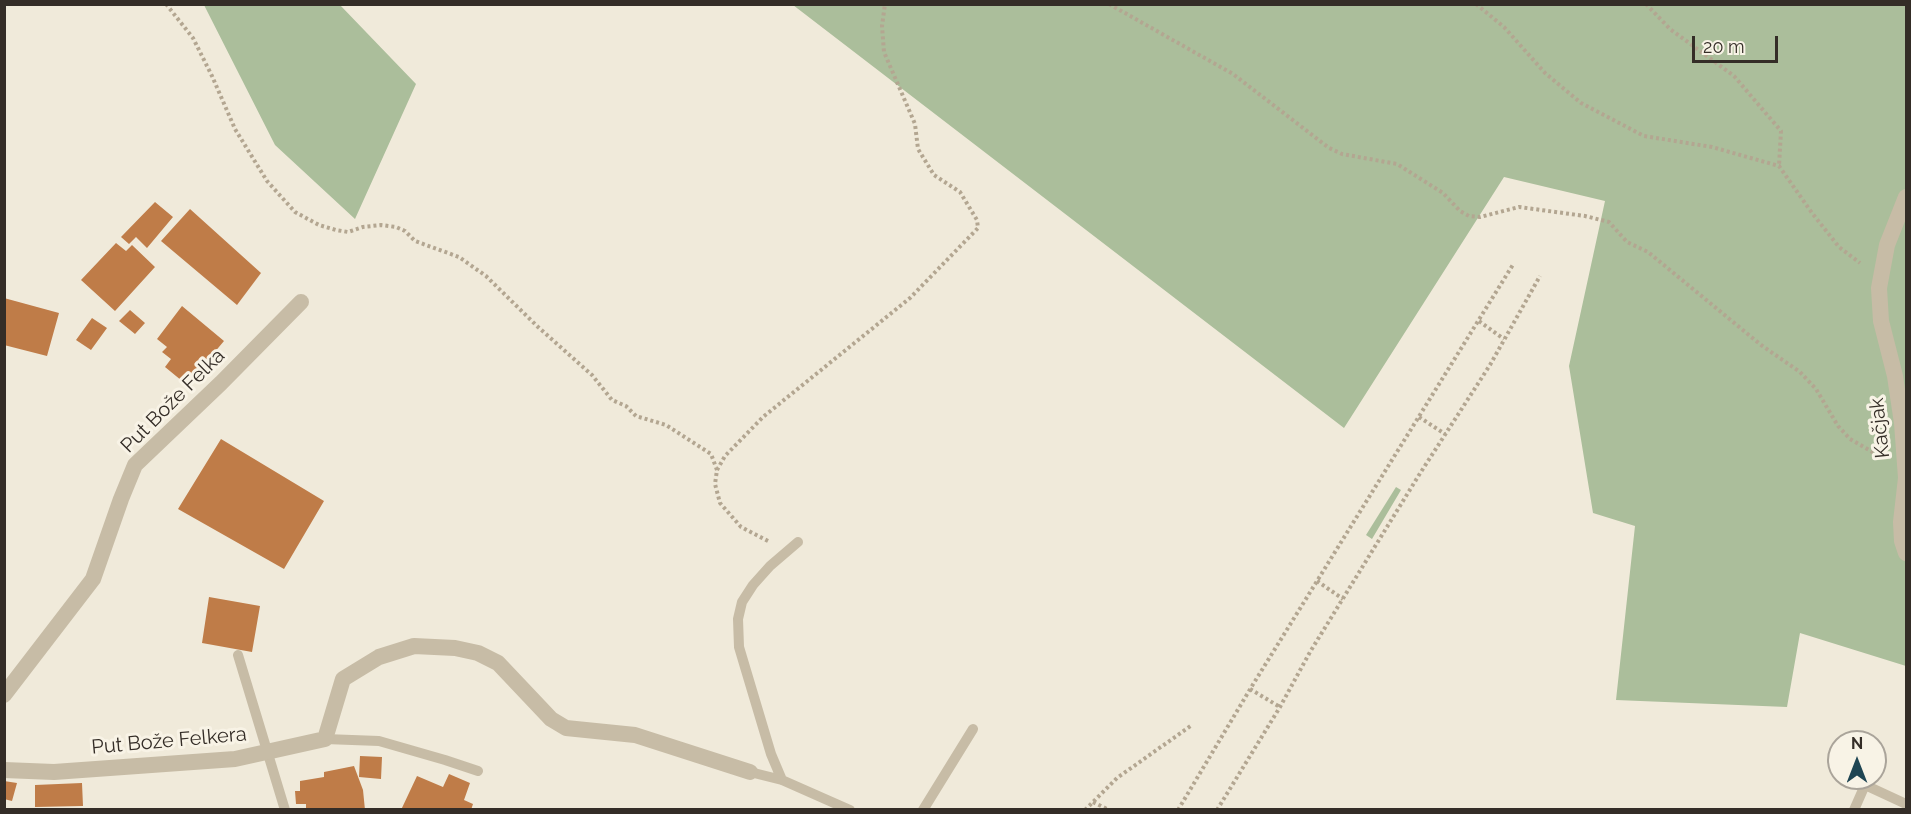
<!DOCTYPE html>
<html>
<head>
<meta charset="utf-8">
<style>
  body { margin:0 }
  #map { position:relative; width:1911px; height:814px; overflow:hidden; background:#f0eada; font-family:Raleway,sans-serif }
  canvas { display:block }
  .frame { position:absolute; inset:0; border:6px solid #342d27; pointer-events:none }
  .north { position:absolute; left:1827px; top:730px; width:60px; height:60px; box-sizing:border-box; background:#f8f3e6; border:2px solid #aaa49a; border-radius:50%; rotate:0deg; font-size:16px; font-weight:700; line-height:24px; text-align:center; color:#342d27 }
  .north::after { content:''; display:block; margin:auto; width:21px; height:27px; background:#1f4553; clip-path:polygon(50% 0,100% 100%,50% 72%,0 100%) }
  .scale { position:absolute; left:1692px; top:36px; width:86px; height:27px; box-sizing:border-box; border:3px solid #342d27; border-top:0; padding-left:8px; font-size:18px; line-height:21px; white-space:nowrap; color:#342d27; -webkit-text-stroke:4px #f8f3e6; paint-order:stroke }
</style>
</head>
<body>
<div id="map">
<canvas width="1911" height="814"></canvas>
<div class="frame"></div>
<div class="north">N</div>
<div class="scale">20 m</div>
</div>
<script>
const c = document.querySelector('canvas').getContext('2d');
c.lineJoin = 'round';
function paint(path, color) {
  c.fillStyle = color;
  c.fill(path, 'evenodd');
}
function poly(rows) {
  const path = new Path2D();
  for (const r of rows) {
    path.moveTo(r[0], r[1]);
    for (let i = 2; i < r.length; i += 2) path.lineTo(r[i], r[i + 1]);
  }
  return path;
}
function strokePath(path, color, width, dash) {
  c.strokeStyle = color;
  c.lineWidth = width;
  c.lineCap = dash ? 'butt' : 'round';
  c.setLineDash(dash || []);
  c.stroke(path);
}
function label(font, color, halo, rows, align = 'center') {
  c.font = font + ' Raleway,sans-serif';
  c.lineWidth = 6;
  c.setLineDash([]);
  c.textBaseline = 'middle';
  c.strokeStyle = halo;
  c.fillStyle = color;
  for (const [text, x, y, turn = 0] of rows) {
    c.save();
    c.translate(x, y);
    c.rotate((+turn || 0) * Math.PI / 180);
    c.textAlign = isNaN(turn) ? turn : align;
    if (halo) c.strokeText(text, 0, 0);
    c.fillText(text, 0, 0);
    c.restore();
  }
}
paint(poly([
  [204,5,340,5,416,84,355,219,275,145],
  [793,5,1906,5,1906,666,1800,633,1787,707,1616,700,1635,526,1593,513,1569,366,1605,201,1504,177,1344,428],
  [1396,487,1401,490,1372,539,1366,535]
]), '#abbe9b');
paint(poly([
  [155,202,173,217,147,248,136,237,129,244,121,237],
  [190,209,261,273,237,305,161,241],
  [116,243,126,251,132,245,155,267,115,311,81,280],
  [4,298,59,313,47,356,4,345],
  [182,306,224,341,187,385,165,367,171,359,162,352,167,347,157,339],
  [130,310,145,323,135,334,119,321],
  [92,318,107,328,91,350,76,340],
  [221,439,324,501,284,569,178,509],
  [209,597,260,606,252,652,202,643],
  [360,756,382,757,381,779,359,777],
  [354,766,363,790,365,810,306,810,306,804,296,804,295,791,300,791,300,781,324,777,324,772],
  [449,774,470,783,464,800,473,804,471,810,401,810,417,776,443,787],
  [4,781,17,783,12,801,4,799],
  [82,783,83,806,35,807,35,785]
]), '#bf7c48');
strokePath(poly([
  [166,4,193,38,212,76,235,129,267,181,295,212,319,225,336,230,348,232,363,227,381,225,396,227,405,231,415,241,459,257,486,276,538,327,592,375,612,400,626,406,636,416,666,425,711,454,717,470],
  [1109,4,1233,74,1329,148,1342,154,1397,164,1443,193,1460,211,1469,216,1480,217,1519,207,1585,216,1609,222,1627,242,1648,252,1761,345,1800,372,1816,389,1838,426,1850,439,1881,457],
  [1476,4,1504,27,1545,73,1581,103,1644,136,1712,147,1779,166,1812,213,1839,247,1860,263],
  [1646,4,1670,29,1734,76,1781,131,1779,166],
  [1479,321,1504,339],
  [1419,417,1445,434],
  [768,541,741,527,720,503,715,484,717,470,725,456,763,417,910,298,978,228,977,220,960,192,934,175,918,149,915,124,884,52,882,26,885,4],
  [1317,581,1343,599],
  [1250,689,1280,707],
  [1093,802,1109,810],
  [1085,810,1117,778,1192,725],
  [1178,810,1252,686,1514,263],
  [1217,810,1280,707,1310,652,1419,475,1490,365,1540,276]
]), '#b3a691', 4, [3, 3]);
strokePath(poly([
  [238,655,285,810],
  [325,739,379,741,445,760,478,771],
  [750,772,782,780,850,810],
  [782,780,771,754,739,647,738,619,742,602,753,585,770,566,798,542],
  [923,810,973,729],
  [1854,810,1865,785,1906,804]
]), '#c7bca6', 10);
strokePath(poly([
  [1906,197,1887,245,1879,288,1881,321,1895,376,1902,423,1906,478,1901,522,1902,541,1906,553],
  [4,695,93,579,121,499,135,465,221,383,301,302],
  [4,770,54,772,235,759,325,739,343,679,379,657,414,646,455,648,478,653,498,663,551,719,566,728,635,735,750,772]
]), '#c7bca6', 16);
label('20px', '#342d27', '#f8f3e6', [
  ["Put Bože Felka",173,401,-45],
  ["Kačjak",1880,428,-96],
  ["Put Bože Felkera",169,741,-5]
]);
</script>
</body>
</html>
